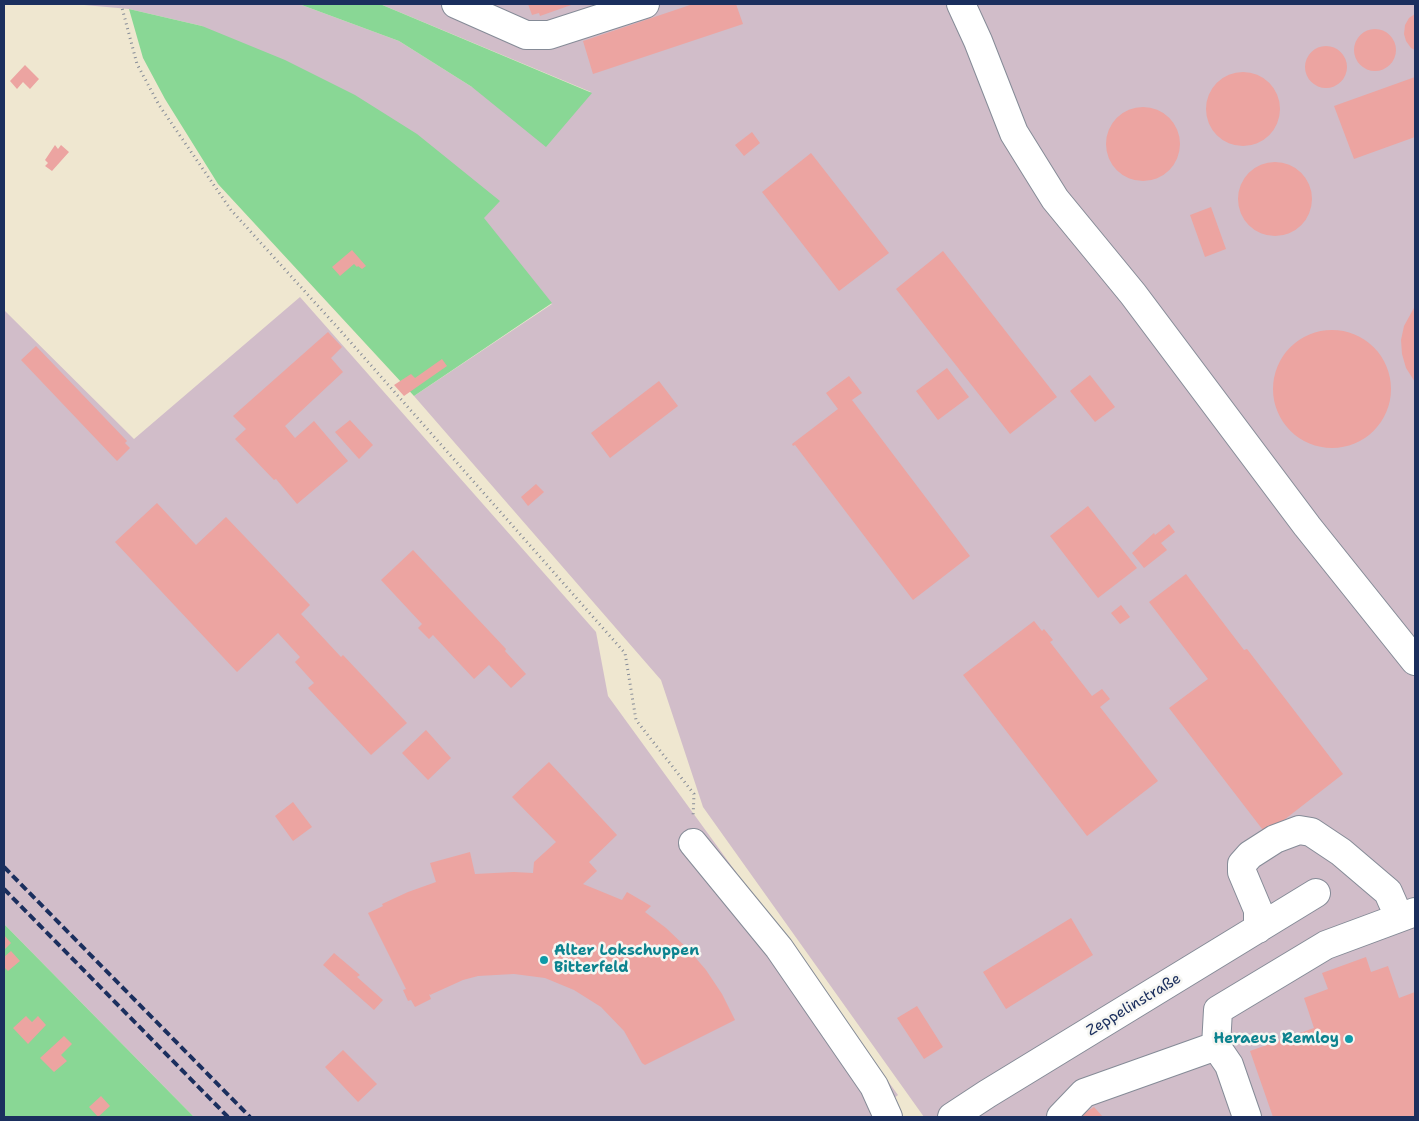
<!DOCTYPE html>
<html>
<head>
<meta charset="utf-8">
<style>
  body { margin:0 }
  #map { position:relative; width:1419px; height:1121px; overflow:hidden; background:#efe7d0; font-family:"Shantell Sans",sans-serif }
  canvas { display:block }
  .frame { position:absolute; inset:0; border:5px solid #1b2f5e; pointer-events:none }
</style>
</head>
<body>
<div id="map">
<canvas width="1419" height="1121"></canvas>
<div class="frame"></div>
</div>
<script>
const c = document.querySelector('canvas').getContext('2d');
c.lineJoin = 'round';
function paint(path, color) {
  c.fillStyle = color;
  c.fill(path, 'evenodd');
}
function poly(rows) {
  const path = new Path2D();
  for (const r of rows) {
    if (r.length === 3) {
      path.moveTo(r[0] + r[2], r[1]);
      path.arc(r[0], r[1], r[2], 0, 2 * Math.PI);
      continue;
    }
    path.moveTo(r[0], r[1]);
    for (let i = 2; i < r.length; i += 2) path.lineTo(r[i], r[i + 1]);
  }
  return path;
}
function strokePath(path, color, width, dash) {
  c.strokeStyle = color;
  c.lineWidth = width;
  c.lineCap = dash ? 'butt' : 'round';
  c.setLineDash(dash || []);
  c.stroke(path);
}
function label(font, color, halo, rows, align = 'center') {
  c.font = font + ' "Shantell Sans",sans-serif';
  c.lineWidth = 5;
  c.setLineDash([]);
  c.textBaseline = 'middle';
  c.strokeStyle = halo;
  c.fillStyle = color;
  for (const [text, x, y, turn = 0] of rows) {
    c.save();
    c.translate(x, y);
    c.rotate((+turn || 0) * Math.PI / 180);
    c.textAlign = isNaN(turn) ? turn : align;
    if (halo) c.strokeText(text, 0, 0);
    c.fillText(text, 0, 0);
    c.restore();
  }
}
paint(poly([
  [73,4,299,4,399,41,472,87,591,92,380,4,1415,4,1415,1117,924,1117,703,807,661,680,414,396,552,304,202,26,129,9],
  [300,297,596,632,608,696,898,1095,870,1117,194,1117,4,924,4,310,134,439]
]), '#d1bdc9');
paint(poly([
  [299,4,380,4,592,93,546,147,472,87,399,41],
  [129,9,202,26,285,60,355,95,417,134,500,201,484,218,552,303,414,396,218,184,165,99,143,58],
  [4,924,194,1117,5,1117,4,1116]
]), '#89d795');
paint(poly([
  [528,4,574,4,540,16,539,13,532,15],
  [693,4,736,4,743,24,593,74,583,41],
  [1415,14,1415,50,1411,48,1406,41,1404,34,1405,25,1409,18],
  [1375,50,21],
  [1326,67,21],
  [25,65,39,79,30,89,23,82,17,89,10,81],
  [1243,109,37],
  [1415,77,1415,137,1354,159,1334,106],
  [1143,144,37],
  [752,132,760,143,744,156,735,145],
  [55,145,58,149,61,145,69,152,52,171,45,166,48,163,45,160],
  [811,153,889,253,839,291,762,192],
  [1275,199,37],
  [1211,207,1226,249,1205,257,1190,215],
  [352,250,366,266,362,269,358,266,357,267,354,264,340,276,332,267],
  [943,251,1057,397,1010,434,896,289],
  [1415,306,1415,382,1406,368,1402,354,1401,340,1404,326],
  [1332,389,59],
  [328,332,342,347,331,358,343,372,285,426,295,438,314,421,348,461,297,504,276,479,274,480,235,439,246,429,233,416],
  [36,346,127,441,125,443,130,448,117,461,21,360],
  [442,359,447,366,404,396,394,385,411,374,415,378],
  [947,368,969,397,938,420,916,391],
  [1090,375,1115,407,1095,422,1070,391],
  [849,376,862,393,852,400,970,556,913,600,795,445,793,446,792,444,838,409,826,393],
  [659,381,678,406,610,458,591,433],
  [350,420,373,445,359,459,335,432],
  [536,484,544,492,528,506,521,497],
  [157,503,196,545,226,517,310,605,301,614,341,657,343,655,407,723,371,755,308,688,314,683,295,662,300,657,278,633,237,672,115,542],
  [1088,506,1137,568,1098,598,1050,536],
  [1169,524,1175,532,1161,543,1167,550,1144,568,1132,553,1154,533,1155,535],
  [413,550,506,649,505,651,526,674,511,688,489,665,474,679,433,635,429,639,418,628,422,624,381,580],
  [1186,574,1244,650,1247,649,1343,774,1266,834,1169,708,1208,679,1149,602],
  [1121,605,1130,617,1120,624,1111,613],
  [1034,621,1042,631,1044,629,1053,640,1050,642,1092,696,1102,689,1110,699,1100,707,1158,781,1087,836,963,675],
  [426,730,451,758,428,780,402,753],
  [549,762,617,835,589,862,597,871,583,884,622,900,627,892,651,906,645,912,666,928,688,949,706,970,722,994,735,1020,645,1065,642,1063,624,1031,601,1007,574,990,545,978,514,974,478,976,463,980,430,995,429,994,431,999,415,1007,411,1000,408,1001,403,990,406,989,368,913,383,906,382,904,408,892,436,882,430,863,470,852,475,874,514,872,533,873,534,862,556,842,512,797],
  [293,802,312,827,293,841,275,816],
  [1071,918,1093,955,1006,1009,983,972],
  [4,935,11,943,4,950],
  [11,951,20,961,8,971,4,967,4,957],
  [334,953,360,975,357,977,383,1000,374,1010,323,965],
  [1366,957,1371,972,1388,966,1399,998,1415,992,1415,1117,1273,1117,1250,1051,1314,1028,1304,998,1328,989,1322,973],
  [917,1006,943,1047,924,1059,897,1018],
  [26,1016,32,1022,38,1016,46,1025,28,1044,13,1028],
  [64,1036,72,1044,61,1055,67,1061,54,1072,40,1058],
  [343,1050,377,1084,358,1102,325,1067],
  [101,1096,110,1106,98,1117,89,1107],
  [1094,1107,1103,1117,1082,1117,1086,1112]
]), '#eca4a1');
const minor = poly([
  [456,4,526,35,549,35,645,4],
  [961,4,978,41,1014,133,1055,199,1133,294,1307,526,1415,661],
  [693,843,779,948,874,1086,888,1117],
  [1258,929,1258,910,1242,872,1242,864,1250,855,1275,839,1299,830,1311,832,1341,852,1388,892,1399,917],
  [1216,1046,1229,1065,1247,1117],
  [952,1117,987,1094,1316,893],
  [1061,1117,1084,1093,1216,1046,1218,1010,1326,945,1415,912]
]);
strokePath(minor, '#858b97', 30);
strokePath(poly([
  [121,4,137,64,159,105,231,210,338,328,625,653,636,720,694,794,693,818]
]), '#858b97', 3, [1, 4]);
strokePath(minor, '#fff', 28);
strokePath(poly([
  [4,867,250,1117],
  [4,889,228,1117]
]), '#1b2f5e', 4, [8, 4]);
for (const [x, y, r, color] of [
  [544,960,5,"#0f9aa8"],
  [1349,1039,5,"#0f9aa8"]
]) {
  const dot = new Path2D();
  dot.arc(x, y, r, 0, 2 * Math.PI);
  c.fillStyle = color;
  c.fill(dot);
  strokePath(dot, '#f6f6f2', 2);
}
label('bold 15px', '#0d838f', '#f6f6f2', [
  ["Alter Lokschuppen",554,951],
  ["Bitterfeld",554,968],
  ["Heraeus Remloy",1339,1039,"right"]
], 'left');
label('15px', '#1b2f5e', '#f6f6f2', [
  ["Zeppelinstraße",1134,1005,-31]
]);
</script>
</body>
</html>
